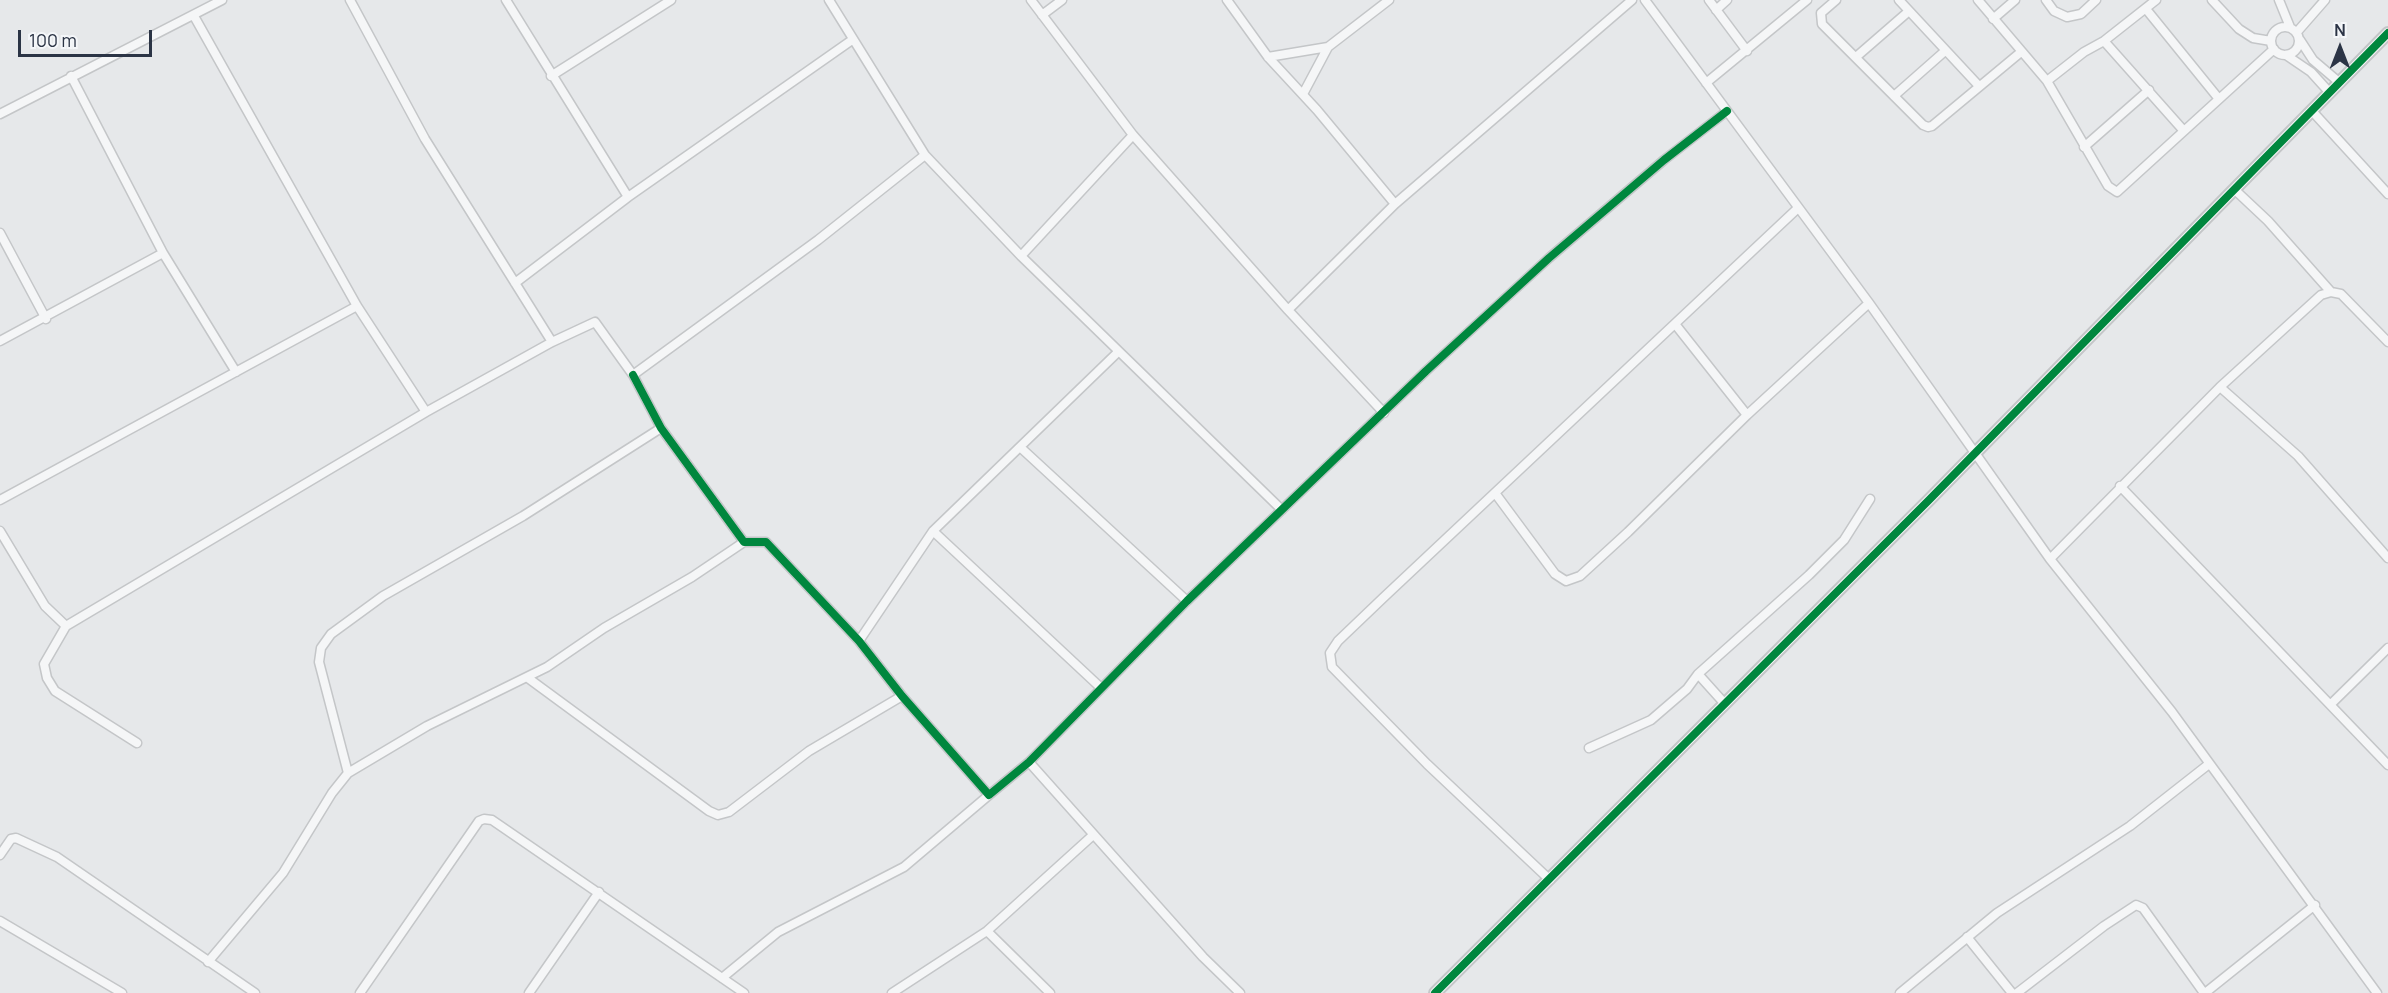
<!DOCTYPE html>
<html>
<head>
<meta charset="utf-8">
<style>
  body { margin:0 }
  #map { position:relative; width:2388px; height:993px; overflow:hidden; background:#e6e8ea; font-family:Manrope,sans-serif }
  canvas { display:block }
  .north { position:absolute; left:2310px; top:18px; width:60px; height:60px; -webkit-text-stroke:4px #f4f6f9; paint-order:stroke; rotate:0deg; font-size:16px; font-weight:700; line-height:24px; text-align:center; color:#2b3445 }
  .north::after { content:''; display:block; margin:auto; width:21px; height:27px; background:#2b3445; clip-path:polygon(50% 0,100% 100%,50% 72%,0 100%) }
  .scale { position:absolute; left:18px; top:30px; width:134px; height:27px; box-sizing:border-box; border:3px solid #2b3445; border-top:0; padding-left:8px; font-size:18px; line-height:21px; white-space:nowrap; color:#2b3445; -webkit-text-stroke:4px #f4f6f9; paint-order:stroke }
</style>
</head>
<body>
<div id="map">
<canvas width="2388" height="993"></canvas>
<div class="north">N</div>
<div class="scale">100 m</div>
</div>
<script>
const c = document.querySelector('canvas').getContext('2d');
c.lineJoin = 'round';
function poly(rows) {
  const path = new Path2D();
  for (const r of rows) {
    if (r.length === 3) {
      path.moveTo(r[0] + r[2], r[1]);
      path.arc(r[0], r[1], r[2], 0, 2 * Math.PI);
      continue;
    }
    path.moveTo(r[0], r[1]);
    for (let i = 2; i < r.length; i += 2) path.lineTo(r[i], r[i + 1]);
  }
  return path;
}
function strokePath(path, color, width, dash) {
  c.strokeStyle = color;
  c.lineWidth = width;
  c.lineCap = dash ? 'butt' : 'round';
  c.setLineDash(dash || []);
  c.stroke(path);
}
const minor = poly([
  [350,0,425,139,552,342],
  [506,0,628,197],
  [829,0,925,155,1021,256,1282,510],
  [1031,0,1133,135,1288,310,1384,413],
  [1227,0,1268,57,1317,110,1395,204],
  [1645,0,1869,303,2050,559,2172,712,2377,993],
  [1709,0,1747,51],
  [1836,0,1821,13,1822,24,1923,125,1928,127,1932,126,2021,52],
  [1899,0,1979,86],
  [1978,0,2047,81,2108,186,2117,192,2274,49],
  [2046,0,2054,11,2067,17,2081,14,2096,0],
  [2212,0,2239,29,2253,38,2271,41],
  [2279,0,2290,27],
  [2146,9,2219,99],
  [1716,10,1727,0],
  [1042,15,1062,0],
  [194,16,357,306,426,412],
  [1993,19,2015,0],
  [2285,41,14],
  [2297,32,2325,0],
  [2300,40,2313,60,2340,83],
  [2104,41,2184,131],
  [2286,55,2311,72,2330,93],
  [1268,57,1328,47],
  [1856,57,1909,11],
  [551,76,671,0],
  [2047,81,2084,52,2104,41,2156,0],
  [1706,83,1807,0],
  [1303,94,1328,47,1389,0],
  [1894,96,1945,51],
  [2312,111,2388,194],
  [0,114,222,0],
  [2084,147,2149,90],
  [2235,190,2268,221,2331,292],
  [0,233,46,319],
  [163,253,236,372],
  [1021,256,1133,135],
  [515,283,628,197,852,40],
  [1288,310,1395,204,1632,0],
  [0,341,163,253,71,76],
  [633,375,661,428,744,542,766,542,859,641,902,696,989,795,1029,762,1187,601,1426,371,1549,258,1664,160,1727,111],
  [2220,387,2298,456,2388,558],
  [1747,415,1869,303],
  [1020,447,1187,601],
  [2120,486,2388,765],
  [1495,493,1555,574,1566,581,1580,576,1628,532,1747,415,1675,324],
  [0,500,357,306],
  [0,531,45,606,66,626,426,412,552,342,595,322,633,375,818,240,925,155],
  [933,531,1100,687],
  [2050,559,2220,387,2321,295,2331,292,2341,294,2388,342],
  [66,626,44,664,47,678,55,691,137,743],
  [859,641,933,531,1118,352],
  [1698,674,1725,704],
  [528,678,709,811,718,815,729,812,809,751,902,696],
  [2331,704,2388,648],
  [1589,748,1651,720,1687,689,1698,674,1809,575,1844,540,1870,499],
  [1029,762,1203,957,1240,993],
  [348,773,427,726,547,667,604,628,692,577,744,542],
  [0,855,11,839,16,838,57,857,255,993],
  [1550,880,1427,764,1332,667,1330,653,1338,641,1383,598,1798,208],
  [0,921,122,993],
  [987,931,1050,993],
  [1967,937,2012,993],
  [208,962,283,873,332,793,348,773,319,662,321,648,331,634,383,596,523,516,661,428],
  [722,978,778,932,904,867,989,795],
  [360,993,479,821,484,819,492,820,744,993],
  [529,993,599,892],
  [892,993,987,931,1092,836],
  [1900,993,1997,913,2130,826,2209,764],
  [2017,993,2104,926,2136,905,2143,908,2204,993],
  [2205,993,2315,905]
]);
const tertiary = poly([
  [1435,993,1929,500,2388,33]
]);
strokePath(minor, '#c4c6c8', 11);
strokePath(tertiary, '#c4c6c8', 14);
strokePath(minor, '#f5f6f7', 8);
strokePath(tertiary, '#f5f6f7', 10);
strokePath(poly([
  [633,375,661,428,744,542,766,542,859,641,902,696,989,795,1029,762,1187,601,1426,371,1549,258,1664,160,1727,111],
  [1435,993,1929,500,2388,33]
]), '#00873e', 8);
</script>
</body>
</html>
